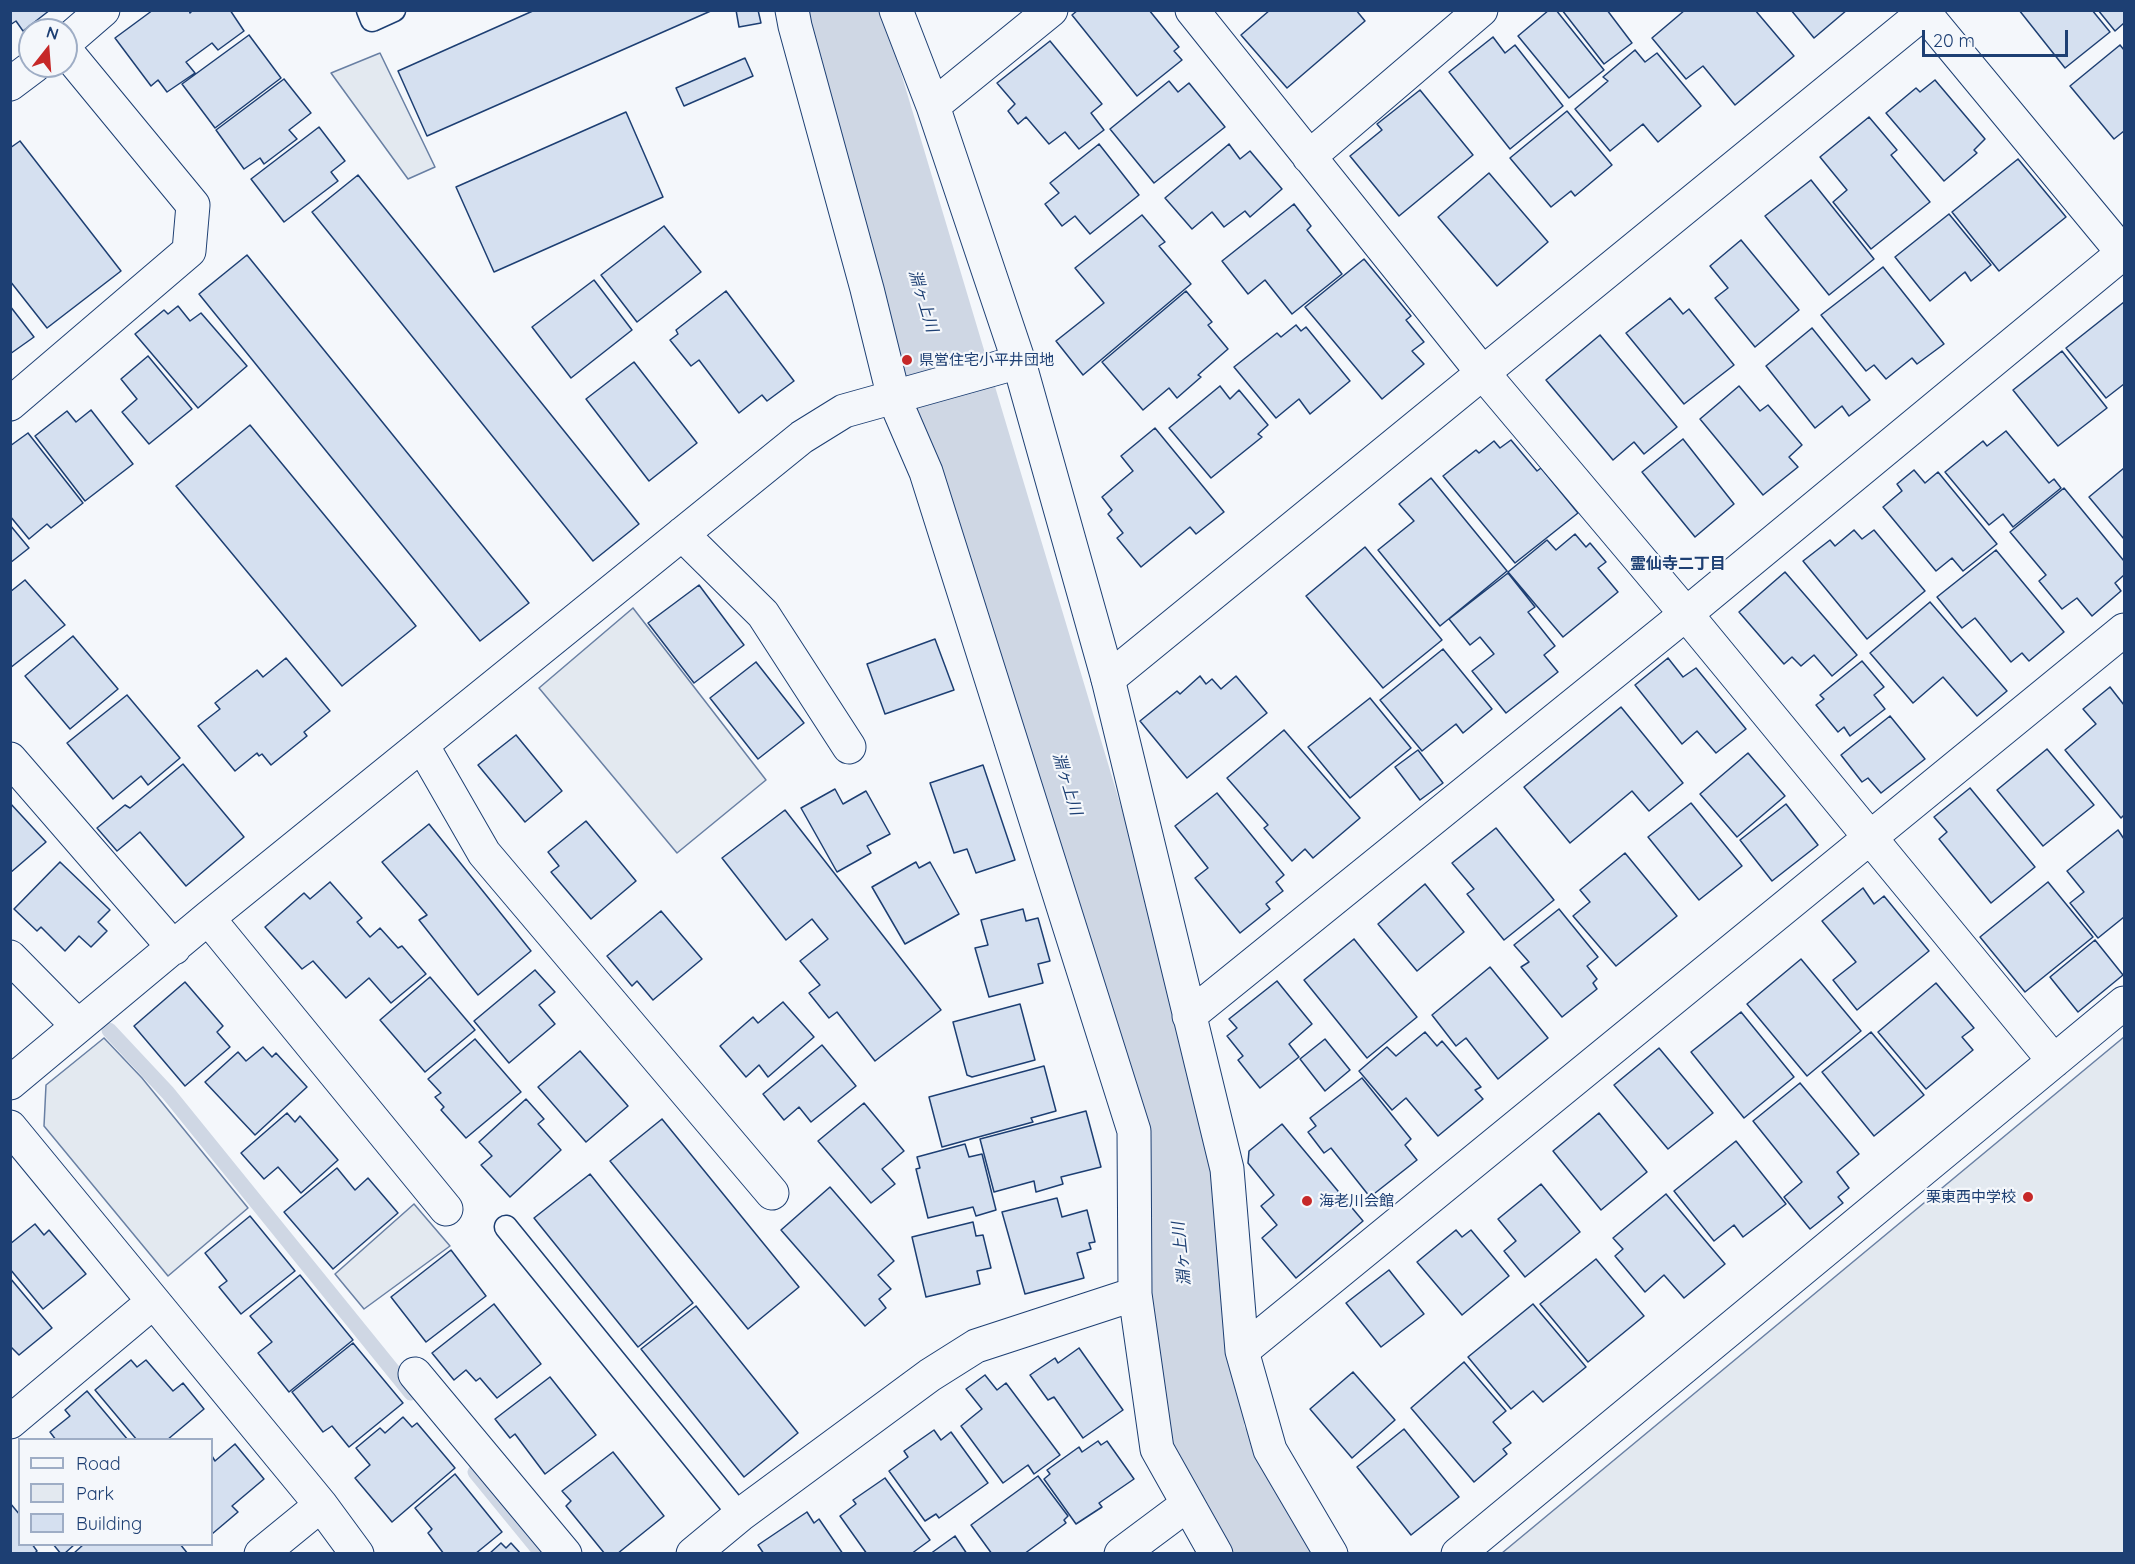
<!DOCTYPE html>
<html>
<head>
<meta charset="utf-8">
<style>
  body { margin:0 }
  #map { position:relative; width:2135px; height:1564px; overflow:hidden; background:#f4f7fb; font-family:Quicksand,sans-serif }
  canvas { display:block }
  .frame { position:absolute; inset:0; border:12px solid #1d3f73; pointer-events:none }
  .legend { position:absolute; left:18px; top:1438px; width:195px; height:108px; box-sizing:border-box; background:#f4f7fb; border:2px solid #9eadc5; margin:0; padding:8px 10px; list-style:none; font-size:18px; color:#1d3f73 }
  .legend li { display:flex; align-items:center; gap:12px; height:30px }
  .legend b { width:30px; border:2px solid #9eadc5 }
  .north { position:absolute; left:18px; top:18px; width:60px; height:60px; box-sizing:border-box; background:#f4f7fb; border:2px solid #9eadc5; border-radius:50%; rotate:17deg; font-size:16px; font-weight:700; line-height:24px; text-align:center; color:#1d3f73 }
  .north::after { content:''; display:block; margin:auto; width:21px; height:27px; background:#c62828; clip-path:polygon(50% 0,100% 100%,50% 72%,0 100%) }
  .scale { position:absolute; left:1922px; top:30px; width:146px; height:27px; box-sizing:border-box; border:3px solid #1d3f73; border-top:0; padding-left:8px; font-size:18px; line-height:21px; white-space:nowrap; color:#1d3f73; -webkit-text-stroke:4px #f4f7fb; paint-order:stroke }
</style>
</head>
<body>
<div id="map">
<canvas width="2135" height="1564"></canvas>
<div class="frame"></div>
<ul class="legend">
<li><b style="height:8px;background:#f4f7fb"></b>Road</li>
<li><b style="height:16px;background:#e3e9f0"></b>Park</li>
<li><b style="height:16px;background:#d5e0f0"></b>Building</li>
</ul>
<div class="north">N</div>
<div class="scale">20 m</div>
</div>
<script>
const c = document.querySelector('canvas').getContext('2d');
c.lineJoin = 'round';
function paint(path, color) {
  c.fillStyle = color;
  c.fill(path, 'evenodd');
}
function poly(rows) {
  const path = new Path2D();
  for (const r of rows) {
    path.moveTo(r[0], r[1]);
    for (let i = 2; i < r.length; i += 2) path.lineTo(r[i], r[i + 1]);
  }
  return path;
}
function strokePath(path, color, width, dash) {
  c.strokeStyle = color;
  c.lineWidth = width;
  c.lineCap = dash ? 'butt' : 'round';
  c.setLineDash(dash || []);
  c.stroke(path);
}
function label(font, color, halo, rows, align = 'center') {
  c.font = font + ' Quicksand,"Noto Sans JP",sans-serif';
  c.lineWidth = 4.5;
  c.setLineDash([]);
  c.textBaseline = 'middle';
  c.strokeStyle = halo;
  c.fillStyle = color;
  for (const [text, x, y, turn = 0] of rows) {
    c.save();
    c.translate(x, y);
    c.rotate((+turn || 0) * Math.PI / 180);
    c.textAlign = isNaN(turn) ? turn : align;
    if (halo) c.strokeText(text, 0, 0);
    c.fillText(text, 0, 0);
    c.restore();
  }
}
const green = poly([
  [380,53,435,167,408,179,331,73,380,53],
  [633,608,766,780,677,853,539,688,633,608],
  [2124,1037,2124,1553,1502,1553,1801,1305,2124,1037],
  [104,1038,142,1078,248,1208,168,1276,44,1126,46,1085,104,1038],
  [414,1204,450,1246,364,1309,335,1274,414,1204]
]);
paint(green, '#e3e9f0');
strokePath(green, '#687fa3', 1.5);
strokePath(poly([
  [109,1030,168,1093,411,1393],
  [475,1472,542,1554]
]), '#cfd7e4', 15);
strokePath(poly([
  [841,10,855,71,1081,825,1168,1125,1202,1440,1258,1537,1271,1554]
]), '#cfd7e4', 87);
const building = poly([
  [10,10,50,10,23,31,16,21,10,25,10,10],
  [153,10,189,10,190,13,193,10,230,10,244,31,218,50,212,43,186,62,195,73,167,92,158,80,151,86,115,38,153,10],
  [535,10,713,10,427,136,398,71,535,10],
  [736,10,758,10,761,23,739,27,736,10],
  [1078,10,1149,10,1179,47,1174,51,1182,60,1137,96,1072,15,1078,10],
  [1270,10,1356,10,1365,21,1287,88,1241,35,1270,10],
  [1549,10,1556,10,1604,70,1569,98,1518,36,1549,10],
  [1562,10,1607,10,1632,43,1604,64,1562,10],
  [1685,10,1755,10,1794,56,1735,105,1703,66,1686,79,1652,38,1685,10],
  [1791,10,1847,10,1814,38,1791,10],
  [2019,10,2092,10,2110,32,2065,68,2019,10],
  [2098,10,2124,10,2124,23,2115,31,2098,10],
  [249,35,281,78,215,128,182,84,249,35],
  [1493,37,1505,53,1515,45,1563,106,1510,149,1449,72,1493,37],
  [1050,41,1102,104,1091,113,1104,130,1079,149,1065,132,1049,144,1026,117,1018,124,1008,111,1015,104,997,83,1050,41],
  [2120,45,2124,50,2124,131,2114,139,2070,86,2120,45],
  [1635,50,1645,62,1657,53,1701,106,1658,142,1643,124,1610,151,1575,109,1608,81,1603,77,1635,50],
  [745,58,753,76,684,106,676,88,745,58],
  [284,79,311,113,289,130,297,139,264,164,260,158,244,169,216,130,284,79],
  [1935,80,1985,139,1974,150,1977,153,1944,181,1886,113,1916,88,1920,92,1935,80],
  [1169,81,1178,92,1189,83,1225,127,1154,183,1110,129,1169,81],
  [1420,90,1473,155,1399,216,1350,156,1382,130,1377,124,1420,90],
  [1567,111,1612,165,1575,196,1571,191,1551,207,1510,158,1567,111],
  [626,112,663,197,494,272,456,187,626,112],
  [1869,117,1897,150,1891,155,1930,202,1871,249,1833,202,1847,190,1820,157,1869,117],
  [319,127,345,161,331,172,338,181,284,222,251,179,319,127],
  [20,141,121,271,47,328,10,281,10,148,20,141],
  [1099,144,1139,195,1090,234,1075,216,1062,226,1045,204,1059,193,1050,183,1099,144],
  [1229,144,1240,159,1250,151,1282,189,1250,217,1245,211,1224,227,1212,212,1192,229,1165,198,1229,144],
  [2018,159,2066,217,1999,271,1952,212,2018,159],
  [1489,173,1548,242,1497,286,1438,217,1489,173],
  [358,175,639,524,593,561,312,212,358,175],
  [1811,180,1874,259,1829,295,1765,216,1811,180],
  [1294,204,1311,226,1307,230,1342,274,1292,314,1265,280,1248,294,1222,261,1294,204],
  [1949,214,1991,265,1971,281,1965,272,1930,301,1895,257,1949,214],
  [1142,215,1165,242,1159,246,1191,284,1083,375,1056,341,1104,303,1075,268,1142,215],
  [664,226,701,272,637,322,601,275,664,226],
  [1741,240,1799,310,1755,347,1715,298,1728,288,1710,266,1741,240],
  [247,255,529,603,480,641,199,294,247,255],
  [1364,259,1411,316,1406,320,1424,342,1412,351,1424,364,1382,399,1305,307,1364,259],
  [1883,267,1944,344,1917,364,1912,358,1886,379,1874,365,1866,371,1821,315,1883,267],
  [594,280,632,330,571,378,532,327,594,280],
  [726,291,794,381,767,401,762,395,739,413,699,360,691,366,670,340,678,334,676,330,726,291],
  [1186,291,1212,322,1208,325,1228,349,1198,375,1201,377,1177,398,1169,388,1143,410,1102,362,1186,291],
  [1670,298,1683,314,1689,309,1734,365,1684,404,1626,333,1670,298],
  [2124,302,2124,384,2106,398,2066,348,2124,302],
  [10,306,34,337,10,354,10,306],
  [178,306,190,321,201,313,247,366,198,408,135,334,164,310,168,314,178,306],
  [1296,325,1301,331,1306,327,1350,381,1310,414,1299,399,1276,418,1234,367,1277,333,1281,337,1296,325],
  [1812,328,1870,400,1849,416,1842,406,1815,428,1766,366,1812,328],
  [1600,335,1677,427,1644,454,1634,442,1613,460,1546,380,1600,335],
  [2062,351,2107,408,2058,446,2013,390,2062,351],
  [148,356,192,409,149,444,122,412,137,399,121,379,148,356],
  [634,362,697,443,649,481,586,399,634,362],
  [1220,386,1230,399,1239,390,1268,425,1258,434,1262,437,1211,478,1169,428,1220,386],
  [1739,386,1760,411,1768,405,1802,445,1789,457,1798,467,1763,495,1700,419,1739,386],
  [91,410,133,464,85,501,35,436,67,411,76,422,91,410],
  [250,425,416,626,342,686,176,486,250,425],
  [1155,428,1224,512,1196,534,1190,527,1141,567,1117,538,1123,533,1108,514,1112,510,1102,497,1133,471,1121,456,1155,428],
  [2006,431,2049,483,2054,479,2061,488,2013,527,2003,514,1989,525,1945,472,1983,441,1987,446,2006,431],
  [28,433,83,503,51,528,47,524,29,539,10,516,10,446,28,433],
  [1683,439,1734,504,1695,537,1642,472,1683,439],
  [1511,440,1537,471,1541,468,1578,513,1515,563,1443,476,1476,450,1479,453,1494,441,1500,448,1511,440],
  [2124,468,2124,539,2089,497,2124,468],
  [1914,470,1925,483,1938,472,1997,544,1963,571,1952,558,1936,571,1883,507,1902,491,1897,484,1914,470],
  [1431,478,1507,571,1440,626,1378,550,1414,521,1399,504,1431,478],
  [2064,488,2124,561,2124,575,2115,583,2121,591,2092,616,2077,598,2062,609,2039,581,2046,575,2010,532,2064,488],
  [10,525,29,548,10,563,10,525],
  [1854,530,1862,539,1874,530,1925,591,1867,639,1803,561,1830,540,1835,546,1854,530],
  [1575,534,1586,547,1590,543,1606,562,1598,568,1618,592,1563,637,1508,572,1547,540,1556,550,1575,534],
  [1365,547,1442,640,1383,688,1306,596,1365,547],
  [1996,550,2064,632,2029,661,2022,653,2011,662,1975,618,1962,628,1937,597,1996,550],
  [1785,572,1857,655,1832,676,1814,655,1801,666,1792,657,1784,664,1739,612,1785,572],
  [1508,573,1535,607,1528,612,1555,646,1544,655,1558,672,1506,713,1472,671,1494,654,1480,637,1470,645,1449,619,1508,573],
  [25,580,65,625,10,668,10,592,25,580],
  [699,585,744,645,694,683,648,623,699,585],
  [1930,602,2007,691,1977,716,1943,677,1913,703,1870,653,1930,602],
  [73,636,118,689,70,729,25,676,73,636],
  [935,639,954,690,885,714,867,664,935,639],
  [1443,649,1492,709,1463,733,1456,724,1422,751,1380,700,1443,649],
  [286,658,330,711,304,732,307,736,271,765,262,754,259,756,257,753,235,771,198,726,220,709,215,703,257,670,263,677,286,658],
  [1668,658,1683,677,1696,668,1746,729,1716,753,1697,731,1682,744,1635,685,1668,658],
  [1862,661,1884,687,1874,695,1885,709,1850,736,1844,727,1838,732,1816,705,1824,699,1820,695,1862,661],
  [756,662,804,723,758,759,710,698,756,662],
  [1200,676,1206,684,1212,679,1221,689,1236,676,1267,713,1187,778,1140,721,1177,691,1180,694,1200,676],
  [2110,687,2124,705,2124,815,2121,818,2065,750,2096,724,2083,709,2110,687],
  [127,695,180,758,148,785,141,776,113,799,67,743,127,695],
  [1370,698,1411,748,1350,798,1308,747,1370,698],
  [1621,707,1683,783,1649,811,1632,791,1570,843,1524,787,1621,707],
  [1890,716,1925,759,1881,793,1868,778,1862,782,1841,755,1890,716],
  [1284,730,1360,818,1313,858,1305,849,1292,861,1264,828,1268,825,1227,778,1284,730],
  [516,735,562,791,525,822,478,765,516,735],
  [2047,749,2094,805,2043,846,1997,790,2047,749],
  [1418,750,1443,783,1420,800,1395,767,1418,750],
  [1748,753,1785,796,1737,837,1700,794,1748,753],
  [183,764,244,837,186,886,140,832,117,851,97,828,125,805,130,808,183,764],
  [983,765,1015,860,976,873,967,849,954,853,930,783,983,765],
  [1970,788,2035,867,1991,903,1939,839,1947,832,1934,817,1970,788],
  [835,789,843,804,866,791,890,834,867,846,871,853,837,872,801,808,835,789],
  [1217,793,1284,875,1276,882,1283,891,1266,904,1270,909,1240,933,1195,878,1208,868,1175,826,1217,793],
  [10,803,46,842,10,873,10,803],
  [1691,803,1742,866,1699,900,1648,837,1691,803],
  [1786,804,1818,845,1772,881,1740,840,1786,804],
  [785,810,941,1010,875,1061,837,1012,829,1018,809,993,820,985,800,961,828,939,812,919,786,940,722,858,785,810],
  [586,821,636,881,591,919,551,872,559,866,548,852,586,821],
  [429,824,531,951,478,995,419,920,427,915,382,862,429,824],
  [1496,828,1554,900,1504,940,1467,894,1474,889,1452,863,1496,828],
  [2118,830,2124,839,2124,917,2098,938,2070,903,2084,892,2067,871,2118,830],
  [1625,853,1677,916,1616,966,1573,916,1590,902,1580,890,1625,853],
  [60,862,110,910,98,922,107,931,91,947,79,936,65,951,41,927,37,931,14,909,60,862],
  [916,862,919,868,930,862,959,914,905,944,872,887,916,862],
  [330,882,362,918,357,922,370,937,380,928,398,948,402,946,426,974,391,1003,369,978,346,998,313,961,302,969,265,927,304,893,310,899,330,882],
  [2048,882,2093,937,2025,992,1980,937,2048,882],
  [1425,884,1464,932,1417,971,1378,924,1425,884],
  [1863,888,1874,904,1884,896,1929,951,1857,1010,1833,980,1856,962,1822,921,1863,888],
  [1023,909,1026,921,1038,918,1050,961,1038,964,1043,983,989,997,975,948,988,945,981,920,1023,909],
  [1559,909,1598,957,1587,966,1597,979,1593,983,1597,989,1562,1017,1521,967,1529,962,1514,945,1559,909],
  [661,911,702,959,653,1000,637,981,632,986,607,956,661,911],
  [1354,939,1417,1017,1367,1058,1304,980,1354,939],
  [2095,940,2123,975,2078,1012,2050,977,2095,940],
  [1801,959,1861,1031,1807,1076,1747,1004,1801,959],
  [1490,967,1548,1038,1498,1079,1466,1038,1456,1046,1432,1015,1490,967],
  [535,970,555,992,539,1005,555,1024,509,1063,474,1021,535,970],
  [430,977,475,1030,425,1072,380,1020,430,977],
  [1277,981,1312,1024,1289,1044,1299,1057,1260,1088,1238,1060,1243,1056,1227,1036,1237,1028,1229,1019,1277,981],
  [185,982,223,1026,217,1032,230,1047,185,1086,134,1026,185,982],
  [1936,983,1974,1028,1962,1037,1973,1050,1926,1089,1878,1032,1936,983],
  [783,1002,814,1037,768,1077,759,1065,746,1077,720,1046,753,1017,758,1023,783,1002],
  [1020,1004,1035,1060,972,1077,967,1075,953,1022,1020,1004],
  [1741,1012,1794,1077,1744,1118,1691,1052,1741,1012],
  [1425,1032,1437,1046,1442,1041,1481,1087,1475,1090,1483,1099,1438,1136,1406,1098,1392,1110,1359,1071,1387,1047,1396,1056,1425,1032],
  [1871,1032,1924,1095,1874,1136,1822,1072,1871,1032],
  [475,1039,521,1092,466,1138,441,1110,444,1107,435,1097,441,1093,428,1079,475,1039],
  [1325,1039,1350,1070,1325,1091,1300,1059,1325,1039],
  [822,1045,856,1086,811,1122,799,1107,784,1120,763,1094,822,1045],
  [263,1047,272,1057,276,1053,307,1087,255,1135,205,1082,238,1052,246,1061,263,1047],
  [1659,1048,1713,1113,1668,1149,1614,1085,1659,1048],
  [580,1051,628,1106,586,1142,538,1087,580,1051],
  [1044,1066,1056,1111,1031,1118,1033,1122,942,1147,929,1097,1044,1066],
  [1362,1078,1411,1139,1405,1145,1417,1160,1370,1197,1331,1148,1324,1153,1308,1132,1316,1126,1310,1118,1362,1078],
  [1800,1083,1859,1154,1837,1172,1849,1188,1838,1197,1843,1203,1810,1229,1784,1197,1802,1182,1753,1121,1800,1083],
  [526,1099,544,1119,538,1124,561,1150,510,1197,481,1165,492,1156,479,1142,526,1099],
  [864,1103,904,1151,882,1169,895,1184,871,1203,818,1141,864,1103],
  [1086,1111,1101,1167,1061,1177,1063,1184,1036,1192,1034,1181,994,1192,980,1139,1086,1111],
  [287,1113,295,1122,300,1116,338,1160,301,1193,278,1167,264,1179,241,1153,287,1113],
  [1599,1113,1647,1172,1601,1210,1553,1151,1599,1113],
  [662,1119,799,1287,748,1329,610,1161,662,1119],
  [1282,1124,1363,1221,1296,1278,1262,1238,1277,1225,1261,1206,1274,1195,1248,1163,1249,1151,1282,1124],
  [1736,1141,1786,1204,1743,1237,1734,1225,1714,1241,1674,1191,1736,1141],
  [965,1144,969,1157,982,1154,996,1210,976,1216,973,1207,928,1218,916,1169,920,1168,917,1157,965,1144],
  [337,1168,355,1190,368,1178,398,1213,333,1269,284,1212,337,1168],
  [590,1174,693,1303,638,1347,534,1218,590,1174],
  [1541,1184,1580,1232,1525,1277,1504,1251,1516,1241,1498,1219,1541,1184],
  [830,1187,894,1261,878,1275,891,1289,879,1299,886,1308,865,1326,781,1230,830,1187],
  [1666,1194,1725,1264,1684,1298,1664,1275,1645,1292,1615,1256,1623,1249,1613,1238,1666,1194],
  [1057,1198,1062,1217,1087,1210,1095,1242,1089,1243,1091,1249,1077,1253,1084,1278,1025,1294,1002,1212,1057,1198],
  [250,1216,295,1271,241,1314,219,1287,227,1281,205,1253,250,1216],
  [973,1222,976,1236,983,1235,991,1268,977,1271,980,1284,926,1297,912,1237,973,1222],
  [35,1224,44,1235,49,1230,86,1274,43,1309,10,1269,10,1244,35,1224],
  [1456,1230,1462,1237,1471,1230,1509,1276,1462,1315,1417,1262,1456,1230],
  [451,1250,486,1296,426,1342,391,1297,451,1250],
  [1596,1259,1644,1316,1588,1362,1540,1304,1596,1259],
  [1389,1270,1424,1314,1381,1347,1346,1303,1389,1270],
  [300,1275,353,1340,289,1392,258,1353,272,1342,250,1316,300,1275],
  [10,1278,52,1328,19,1355,10,1346,10,1278],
  [494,1304,541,1364,497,1398,480,1378,476,1381,466,1370,454,1380,432,1353,494,1304],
  [1533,1304,1586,1367,1543,1402,1533,1391,1511,1409,1468,1357,1533,1304],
  [696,1306,798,1433,744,1477,641,1349,696,1306],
  [353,1343,403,1403,349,1447,332,1426,323,1432,292,1392,353,1343],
  [1079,1348,1123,1410,1083,1438,1054,1397,1048,1400,1030,1375,1055,1358,1058,1363,1079,1348],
  [131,1360,137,1367,146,1360,173,1391,183,1383,204,1409,167,1440,137,1440,95,1390,131,1360],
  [1464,1362,1506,1411,1493,1422,1511,1443,1503,1449,1507,1454,1474,1482,1411,1408,1464,1362],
  [1353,1372,1395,1420,1352,1458,1310,1409,1353,1372],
  [985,1375,997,1390,1006,1383,1060,1455,1034,1474,1028,1465,1003,1483,961,1426,982,1409,966,1389,985,1375],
  [550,1377,596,1435,545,1474,515,1434,510,1438,495,1419,550,1377],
  [87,1391,128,1440,56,1440,50,1432,70,1416,65,1410,87,1391],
  [403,1417,412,1427,417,1423,455,1468,392,1522,355,1478,370,1465,356,1448,380,1428,385,1433,403,1417],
  [1404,1429,1459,1497,1411,1535,1357,1467,1404,1429],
  [934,1430,941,1440,951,1432,988,1483,939,1518,936,1514,925,1521,889,1471,908,1457,904,1451,934,1430],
  [1098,1441,1101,1445,1107,1441,1134,1479,1099,1503,1102,1507,1076,1524,1044,1479,1050,1474,1047,1470,1079,1447,1082,1452,1098,1441],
  [235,1444,264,1479,232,1506,238,1512,212,1534,212,1456,215,1461,235,1444],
  [613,1452,664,1516,617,1554,605,1554,566,1506,571,1501,562,1491,613,1452],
  [455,1474,502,1532,475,1554,444,1554,428,1533,432,1529,415,1508,455,1474],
  [1038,1476,1068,1516,1064,1520,1066,1523,1024,1554,992,1554,971,1525,1038,1476],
  [885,1478,930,1540,911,1554,867,1554,840,1516,856,1504,853,1500,885,1478],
  [10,1503,20,1515,20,1544,32,1544,37,1551,34,1554,10,1554,10,1503],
  [807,1512,814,1523,819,1519,843,1554,764,1554,758,1545,807,1512],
  [955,1536,967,1554,930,1554,955,1536],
  [501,1543,506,1548,511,1543,521,1554,489,1554,501,1543],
  [53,1544,75,1544,64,1554,61,1554,53,1544],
  [84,1544,180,1544,188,1554,73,1554,84,1544]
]);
paint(building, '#d5e0f0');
strokePath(building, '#1d3f73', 1.5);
const lane = poly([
  [368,10,372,20,394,10],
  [506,1227,740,1515]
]);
const street = poly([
  [792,10,795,26,867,289,894,398,926,472,1134,1131,1135,1294,1157,1449,1216,1554],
  [896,10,933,106,1019,362,1108,679,1227,1169,1242,1351,1270,1450,1331,1554],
  [1192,10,1482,372,1686,614,2054,1061],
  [1922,10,2124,254],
  [66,42,103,10],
  [10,84,34,66],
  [933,106,1051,10],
  [1309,157,1481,10],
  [10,404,189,251,193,205,66,51],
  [682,534,763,614,849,747],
  [422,745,484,853,772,1193],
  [10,759,174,948],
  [208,918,446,1209],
  [10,957,78,1026],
  [1189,1016,1686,614,2123,253],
  [10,1083,208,918,802,437,844,411,1019,362],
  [10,1127,321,1505,357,1554],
  [1242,1351,2124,630],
  [415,1374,565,1554],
  [10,1422,153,1302],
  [261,1554,321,1505],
  [693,1554,740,1515,930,1375,976,1346,1135,1294],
  [1121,1554,1188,1504],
  [1458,1554,2124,1003]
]);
const secondary = poly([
  [1108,679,1927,10]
]);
strokePath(lane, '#1d3f73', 25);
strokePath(street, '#1d3f73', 35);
strokePath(secondary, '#1d3f73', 35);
strokePath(lane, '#f4f7fb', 22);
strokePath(street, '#f4f7fb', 33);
strokePath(secondary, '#f4f7fb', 33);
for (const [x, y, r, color] of [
  [907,360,6,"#c62828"],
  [2028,1197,6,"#c62828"],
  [1307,1201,6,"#c62828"]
]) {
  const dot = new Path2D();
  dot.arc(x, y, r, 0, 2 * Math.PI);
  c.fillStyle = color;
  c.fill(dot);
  strokePath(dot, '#f4f7fb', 2);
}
label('15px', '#1d3f73', '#f4f7fb', [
  ["県営住宅小平井団地",919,360],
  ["栗東西中学校",2016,1197,"right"],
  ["海老川会館",1319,1201]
], 'left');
label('italic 16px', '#1d3f73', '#f4f7fb', [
  ["淵ヶ上川",923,301,73],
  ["淵ヶ上川",1067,784,73],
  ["淵ヶ上川",1182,1254,-96]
]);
label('bold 16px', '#1d3f73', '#f4f7fb', [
  ["霊仙寺二丁目",1678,564]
]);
</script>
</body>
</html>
